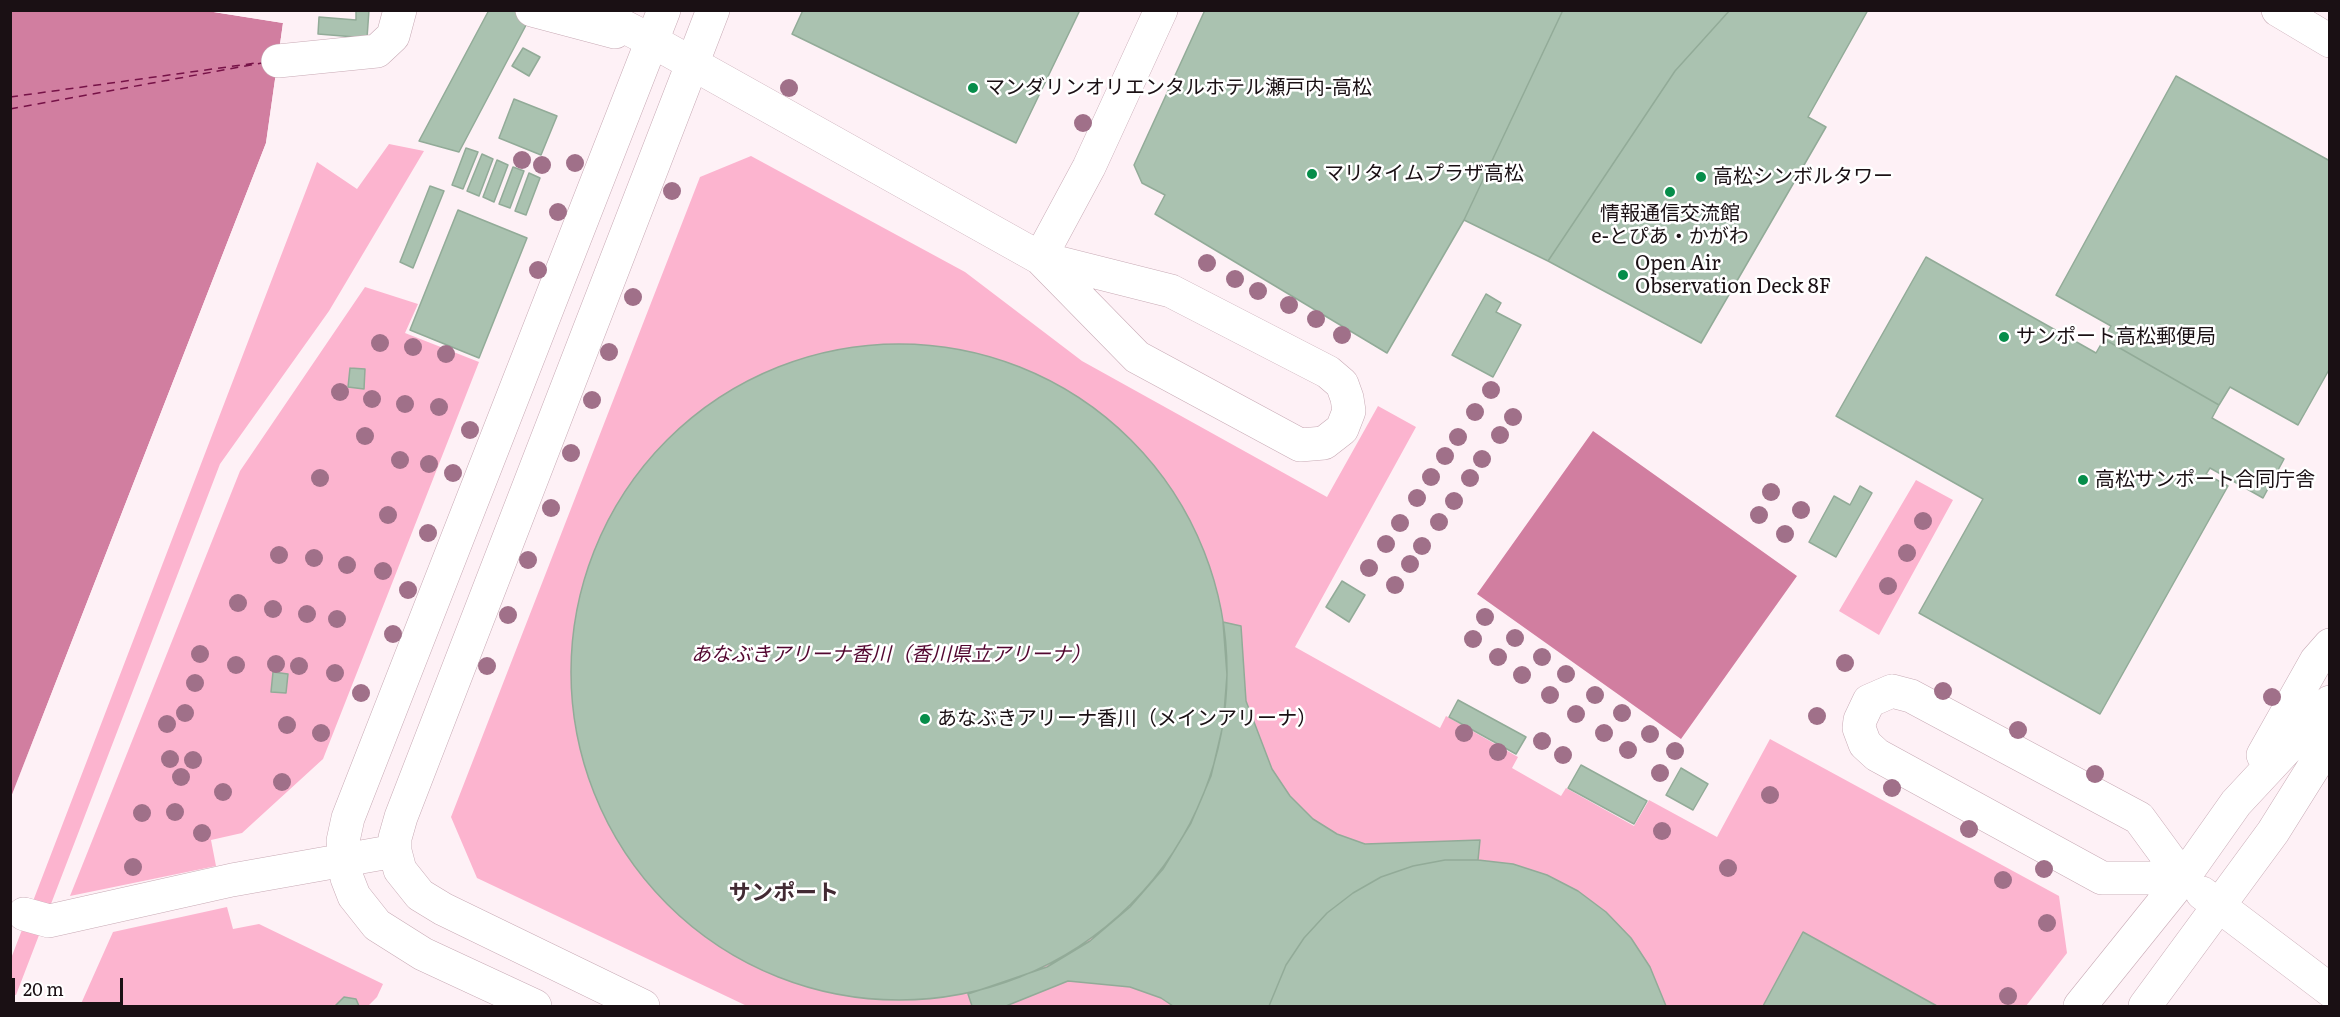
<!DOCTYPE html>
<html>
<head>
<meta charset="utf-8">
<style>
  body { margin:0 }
  #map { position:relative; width:2340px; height:1017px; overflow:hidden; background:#fef1f6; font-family:Literata,serif }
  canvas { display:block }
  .frame { position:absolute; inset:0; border:12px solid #1a1014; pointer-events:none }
  .scale { position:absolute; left:12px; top:978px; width:111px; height:27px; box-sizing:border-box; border:3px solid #1a1014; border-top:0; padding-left:8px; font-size:18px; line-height:21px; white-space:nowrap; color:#1a1014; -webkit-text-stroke:4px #fff; paint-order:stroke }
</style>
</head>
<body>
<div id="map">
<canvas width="2340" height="1017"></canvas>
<div class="frame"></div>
<div class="scale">20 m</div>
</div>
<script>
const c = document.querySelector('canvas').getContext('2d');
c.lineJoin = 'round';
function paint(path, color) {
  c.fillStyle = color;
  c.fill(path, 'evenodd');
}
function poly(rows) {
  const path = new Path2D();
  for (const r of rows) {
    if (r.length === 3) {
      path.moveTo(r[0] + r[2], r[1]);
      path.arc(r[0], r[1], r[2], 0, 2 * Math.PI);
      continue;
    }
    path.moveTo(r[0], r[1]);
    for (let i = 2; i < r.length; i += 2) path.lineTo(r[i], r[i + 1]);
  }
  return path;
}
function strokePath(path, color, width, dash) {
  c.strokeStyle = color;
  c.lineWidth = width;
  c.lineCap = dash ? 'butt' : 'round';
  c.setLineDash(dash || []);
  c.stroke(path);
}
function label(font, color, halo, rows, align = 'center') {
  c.font = font + ' Literata,"Noto Sans JP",serif';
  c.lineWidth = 5;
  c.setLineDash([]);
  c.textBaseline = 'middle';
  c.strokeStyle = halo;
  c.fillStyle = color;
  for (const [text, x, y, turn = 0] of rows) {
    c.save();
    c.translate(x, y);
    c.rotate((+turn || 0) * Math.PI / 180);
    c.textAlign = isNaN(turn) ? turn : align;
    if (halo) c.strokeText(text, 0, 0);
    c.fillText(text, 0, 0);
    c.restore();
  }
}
paint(poly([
  [389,144,424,151,329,311,220,464,16,995,11,995,10,961,317,162,357,189],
  [751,156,965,272,1082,361,1327,497,1378,406,1416,427,1295,647,1440,728,1446,716,1518,757,1512,768,1561,796,1566,788,1634,826,1649,800,1717,837,1770,739,2059,896,2067,953,2026,1006,747,1006,477,878,451,817,700,177],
  [365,287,418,304,405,333,479,362,323,759,242,833,211,840,216,866,70,896,240,471],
  [1916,480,1953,500,1879,635,1839,611],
  [227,907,233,929,259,924,383,984,377,997,368,1006,80,1006,113,932]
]), '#fcb4cf');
paint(poly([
  [201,10,283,23,266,143,11,797,11,11],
  [1593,431,1797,576,1681,739,1477,594]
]), '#d17ea0');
paint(poly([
  [201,10,222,10,285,21,269,144,10,800,266,143,283,23]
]), '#fef1f6');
strokePath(poly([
  [10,97,256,63],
  [10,109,262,63]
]), '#761247', 1.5, [8, 6]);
const building = poly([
  [356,10,369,10,367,38,318,34,319,17,356,20,356,10],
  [489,10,534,10,459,152,419,141,489,10],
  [803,10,1080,10,1016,143,792,34,803,10],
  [1205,10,1563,10,1464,220,1387,353,1155,214,1165,195,1142,183,1134,165,1205,10],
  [1563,10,1730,10,1675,71,1548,261,1464,220,1563,10],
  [1730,10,1868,10,1808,117,1826,127,1701,343,1548,261,1675,71,1730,10],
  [523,48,540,57,529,76,512,66,523,48],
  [2176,76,2330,161,2330,368,2298,425,2230,387,2219,405,2104,339,2111,326,2056,295,2176,76],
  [514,99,557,116,541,155,499,138,514,99],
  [466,148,478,152,463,189,452,185,466,148],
  [482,154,493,159,479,196,467,191,482,154],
  [497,160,508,165,494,202,483,197,497,160],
  [513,167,524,171,510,208,499,204,513,167],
  [529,173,540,178,526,215,515,211,529,173],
  [430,186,444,191,413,268,400,262,430,186],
  [458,210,527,238,479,358,410,330,458,210],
  [1926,257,2096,353,2104,339,2219,405,2212,418,2284,459,2263,498,2210,468,2206,474,2228,486,2100,714,1919,613,1983,499,1836,416,1926,257],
  [1486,294,1501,303,1496,312,1521,325,1493,377,1452,355,1486,294],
  [899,672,328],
  [350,368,365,369,364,389,348,387,350,368],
  [1860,486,1872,493,1836,557,1809,542,1834,496,1850,505,1860,486],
  [1342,581,1365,595,1349,622,1326,607,1342,581],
  [1223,622,1241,626,1246,701,1272,769,1290,796,1313,819,1337,834,1365,844,1480,840,1478,860,1445,860,1413,866,1381,877,1353,893,1327,913,1304,938,1286,965,1269,1006,1173,1006,1161,998,1130,987,1068,981,1006,1006,972,1006,968,994,1047,967,1090,941,1130,907,1163,869,1191,823,1211,776,1223,725,1227,675,1223,622],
  [273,672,288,674,286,693,271,692,273,672],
  [1458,700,1526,737,1516,754,1449,717,1458,700],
  [1581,765,1647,801,1634,824,1568,788,1581,765],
  [1681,768,1708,784,1693,810,1666,795,1681,768],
  [1445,860,1478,860,1513,864,1547,875,1578,891,1606,912,1631,938,1650,967,1666,1006,1269,1006,1286,965,1304,938,1327,913,1353,893,1381,877,1413,866,1445,860],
  [1803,932,1937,1006,1763,1006,1803,932],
  [344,997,356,999,359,1006,335,1006,344,997]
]);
paint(building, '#aac2b0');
strokePath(building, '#92ab98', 1.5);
const minor = poly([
  [532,10,615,32],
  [592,10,652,41,1040,258,1171,291,1328,372,1342,384,1347,398,1349,411,1342,429,1324,443,1300,445,1137,357,1040,258],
  [2278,10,2330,41],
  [278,61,377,51,393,36,400,10],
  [1040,258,1089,167,1161,10],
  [1892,691,1911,696,2139,818,2183,878,2102,878,1877,755,1865,744,1859,728,1860,720,1869,701,1892,691],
  [2263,755,2316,661,2330,645],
  [2202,893,2330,990],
  [24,914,49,921,232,880,395,851],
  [535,1006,423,954,377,925,354,896,347,878,343,841,348,818,664,10],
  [643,1006,443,909,420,895,400,870,395,851,395,838,401,817,713,10],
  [2080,1006,2183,878,2236,803,2330,702],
  [2145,1006,2273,832,2330,741]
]);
strokePath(minor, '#c8aab5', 34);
strokePath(minor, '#fff', 33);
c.fillStyle = '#a07089';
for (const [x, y] of [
  [789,88],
  [1083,123],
  [522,160],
  [575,163],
  [542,165],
  [672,191],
  [558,212],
  [1207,263],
  [538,270],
  [1235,279],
  [1258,291],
  [633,297],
  [1289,305],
  [1316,319],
  [1342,335],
  [380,343],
  [413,347],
  [609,352],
  [446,354],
  [1491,390],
  [340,392],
  [372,399],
  [592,400],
  [405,404],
  [439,407],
  [1475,412],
  [1513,417],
  [470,430],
  [1500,435],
  [365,436],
  [1458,437],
  [571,453],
  [1445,456],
  [1482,459],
  [400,460],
  [429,464],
  [453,473],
  [1431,477],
  [320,478],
  [1470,478],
  [1771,492],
  [1417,498],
  [1454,501],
  [551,508],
  [1801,510],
  [388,515],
  [1759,515],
  [1923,521],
  [1439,522],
  [1400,523],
  [428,533],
  [1785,534],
  [1386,544],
  [1422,546],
  [1907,553],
  [279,555],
  [314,558],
  [528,560],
  [1410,564],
  [347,565],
  [1369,568],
  [383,571],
  [1395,585],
  [1888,586],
  [408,590],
  [238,603],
  [273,609],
  [307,614],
  [508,615],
  [1485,617],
  [337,619],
  [393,634],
  [1515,638],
  [1473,639],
  [200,654],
  [1498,657],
  [1542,657],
  [1845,663],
  [276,664],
  [236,665],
  [299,666],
  [487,666],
  [335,673],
  [1566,674],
  [1522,675],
  [195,683],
  [1943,691],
  [361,693],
  [1550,695],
  [1595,695],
  [2272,697],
  [185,713],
  [1622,713],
  [1576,714],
  [1817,716],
  [167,724],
  [287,725],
  [2018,730],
  [321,733],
  [1464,733],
  [1604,733],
  [1650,734],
  [1542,741],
  [1628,750],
  [1675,751],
  [1498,752],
  [1563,755],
  [170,759],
  [193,760],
  [1660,773],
  [2095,774],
  [181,777],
  [282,782],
  [1892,788],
  [223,792],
  [1770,795],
  [175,812],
  [142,813],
  [1969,829],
  [1662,831],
  [202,833],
  [133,867],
  [1728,868],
  [2044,869],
  [2003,880],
  [2047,923],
  [2008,996]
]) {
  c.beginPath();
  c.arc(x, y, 9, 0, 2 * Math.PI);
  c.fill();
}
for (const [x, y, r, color] of [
  [973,88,6,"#068d4a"],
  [1312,174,6,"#068d4a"],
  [1701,177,6,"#068d4a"],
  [1670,192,6,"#068d4a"],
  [1623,275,6,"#068d4a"],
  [2004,337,6,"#068d4a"],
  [2083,480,6,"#068d4a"],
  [925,719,6,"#068d4a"]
]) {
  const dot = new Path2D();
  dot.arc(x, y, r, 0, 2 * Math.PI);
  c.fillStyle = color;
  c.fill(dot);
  strokePath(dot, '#fff', 2);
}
label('20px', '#1a1014', '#fff', [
  ["マンダリンオリエンタルホテル瀬戸内-高松",985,88],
  ["マリタイムプラザ高松",1324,174],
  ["高松シンボルタワー",1713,177],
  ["情報通信交流館",1670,214,"center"],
  ["e-とぴあ・かがわ",1670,237,"center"],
  ["Open Air",1635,264],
  ["Observation Deck 8F",1635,287],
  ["サンポート高松郵便局",2016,337],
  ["高松サンポート合同庁舎",2095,480],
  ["あなぶきアリーナ香川（メインアリーナ）",937,719]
], 'left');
label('italic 20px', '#530730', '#fff', [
  ["あなぶきアリーナ香川（香川県立アリーナ）",891,655]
]);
label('bold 22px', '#422a33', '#fff', [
  ["サンポート",784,894]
]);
</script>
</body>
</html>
